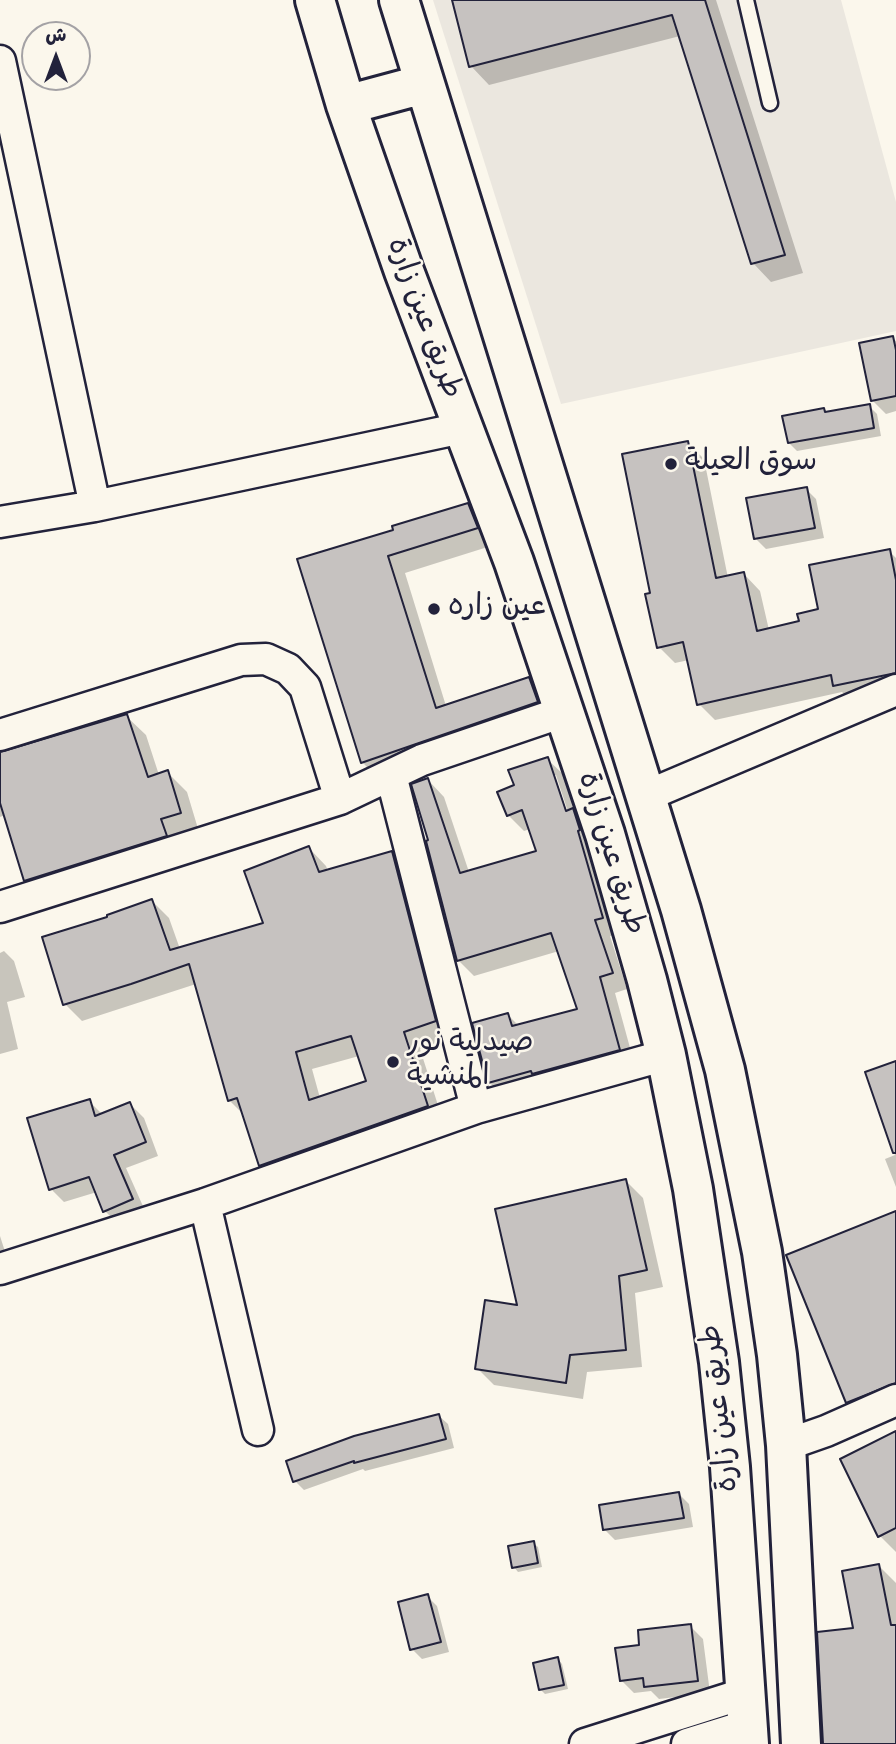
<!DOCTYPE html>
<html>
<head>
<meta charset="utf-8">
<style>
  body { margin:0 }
  #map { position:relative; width:896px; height:1744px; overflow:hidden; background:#fbf7ec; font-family:"Indie Flower","Playpen Sans Arabic",sans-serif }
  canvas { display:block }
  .north { position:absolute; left:21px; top:21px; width:70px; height:70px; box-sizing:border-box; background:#fbf7ec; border:2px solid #a4a2a5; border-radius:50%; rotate:0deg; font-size:19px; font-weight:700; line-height:28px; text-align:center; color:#22223b }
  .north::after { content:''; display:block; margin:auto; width:24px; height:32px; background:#22223b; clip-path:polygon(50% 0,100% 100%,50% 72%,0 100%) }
</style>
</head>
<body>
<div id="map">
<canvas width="896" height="1744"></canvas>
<div class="north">ش</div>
</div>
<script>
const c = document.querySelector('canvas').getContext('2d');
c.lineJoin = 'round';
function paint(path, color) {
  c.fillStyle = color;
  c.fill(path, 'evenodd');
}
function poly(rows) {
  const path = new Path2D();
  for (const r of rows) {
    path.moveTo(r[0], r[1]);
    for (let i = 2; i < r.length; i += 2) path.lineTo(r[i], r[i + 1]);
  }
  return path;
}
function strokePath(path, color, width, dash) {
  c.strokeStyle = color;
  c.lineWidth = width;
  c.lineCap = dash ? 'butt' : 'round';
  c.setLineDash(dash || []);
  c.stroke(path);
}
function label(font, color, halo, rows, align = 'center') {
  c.font = font + ' "Indie Flower","Playpen Sans Arabic",sans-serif';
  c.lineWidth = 5;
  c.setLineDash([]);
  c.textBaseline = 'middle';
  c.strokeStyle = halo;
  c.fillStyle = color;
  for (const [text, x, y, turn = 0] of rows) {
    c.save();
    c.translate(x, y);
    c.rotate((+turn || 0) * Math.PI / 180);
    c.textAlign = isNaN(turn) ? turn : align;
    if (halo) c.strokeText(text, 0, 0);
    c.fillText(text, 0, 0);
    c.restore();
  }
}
paint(poly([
  [433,0,841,0,896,202,896,331,561,404]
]), '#ebe7df');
paint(poly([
  [462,0,716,0,803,273,771,282,753,263,680,36,489,85,471,66],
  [892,338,896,341,896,411,886,414,872,400],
  [869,406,877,414,881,436,797,451,789,443,824,410,828,413],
  [688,443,704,459,728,578,744,574,760,591,769,630,801,623,820,611,889,551,896,558,896,692,851,701,842,692,715,720,699,704,689,660,675,663,659,647,652,594],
  [806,489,816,499,824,538,766,549,756,539],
  [468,505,485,522,494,545,405,573,446,706,529,679,546,696,554,720,380,780,362,762,300,561,396,531],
  [126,716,146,735,159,775,167,772,187,792,199,832,45,899,26,880,5,815,0,817,0,723,7,743,0,754],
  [547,759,564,775,577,814,589,826,618,934,610,936,627,989,615,993,635,1066,505,1098,489,1082,508,1015,519,1026,580,1010,559,951,474,976,458,960,430,841,428,780,444,797,469,872,538,852,530,829,524,831,508,815,516,786],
  [552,775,556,775,570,818,567,819],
  [309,848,326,866,328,871,392,853,409,870,452,1039,420,1049,444,1124,277,1183,260,1166,244,1115,229,1100,196,984,82,1021,65,1004,110,918,152,901,169,918,180,949,266,924],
  [359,1056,368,1083,320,1098,312,1069],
  [4,951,14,961,25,997,7,1002,18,1049,0,1054,0,953],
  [896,1063,896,1187,885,1159,895,1155,867,1073],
  [89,1101,103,1115,130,1104,144,1118,158,1156,126,1168,146,1213,118,1224,105,1211,97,1192,64,1202,51,1189],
  [626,1181,643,1198,663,1287,635,1293,642,1367,587,1372,583,1399,494,1385,477,1368,520,1307],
  [896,1213,896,1407,866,1421,847,1402],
  [0,1236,10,1267,0,1270],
  [439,1416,448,1424,454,1448,365,1471,363,1469,304,1490,295,1481,288,1462],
  [896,1433,896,1552,880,1536],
  [679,1494,689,1504,693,1527,615,1540,605,1530],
  [533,1543,538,1547,542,1567,518,1572,514,1567],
  [879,1566,896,1583,896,1744,825,1744,855,1630],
  [427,1596,437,1606,449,1652,422,1659,412,1649],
  [690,1626,703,1639,710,1693,659,1699,651,1691,634,1693,621,1680],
  [558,1659,562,1664,568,1689,545,1694,540,1689]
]), '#0003');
const building = poly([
  [452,0,705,0,785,255,751,264,672,15,469,67,452,0],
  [893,336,896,350,896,396,871,401,859,343,893,336],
  [870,404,874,428,788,443,782,416,824,408,825,412,870,404],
  [688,441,716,578,744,572,757,631,799,621,797,614,818,609,809,565,890,549,896,580,896,673,833,686,831,675,697,705,683,642,657,648,645,594,650,593,622,454,688,441],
  [807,487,815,528,754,539,746,498,807,487],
  [468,503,478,528,388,556,436,708,529,677,538,702,361,763,297,559,393,530,392,526,468,503],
  [127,714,148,777,168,770,181,813,161,819,167,836,24,881,0,803,0,752,127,714],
  [548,757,566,811,573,808,580,830,578,831,603,918,595,920,613,973,600,977,620,1050,532,1074,531,1071,488,1083,472,1023,508,1013,512,1026,577,1009,551,933,457,961,426,841,428,840,411,784,428,778,460,873,536,851,522,810,507,816,497,792,514,785,508,770,548,757],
  [309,846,319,872,392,851,436,1021,404,1032,428,1106,259,1166,237,1098,228,1101,189,964,131,984,63,1005,42,937,107,917,107,915,152,899,170,950,263,923,244,871,309,846],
  [351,1036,366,1081,309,1100,296,1052,351,1036],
  [896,1061,896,1153,893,1153,865,1072,896,1061],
  [90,1099,95,1116,130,1102,146,1142,114,1155,133,1199,103,1212,89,1177,49,1190,27,1118,90,1099],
  [626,1179,647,1270,619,1276,626,1350,570,1355,566,1383,475,1369,485,1300,517,1305,495,1209,626,1179],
  [896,1211,896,1383,846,1403,786,1255,896,1211],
  [439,1414,446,1439,354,1463,354,1461,293,1482,286,1461,354,1436,439,1414],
  [896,1431,896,1528,878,1537,840,1459,896,1431],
  [679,1492,684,1518,603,1530,599,1505,679,1492],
  [534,1541,538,1563,512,1568,508,1546,534,1541],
  [879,1564,891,1625,896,1625,896,1744,823,1744,817,1632,853,1628,842,1571,879,1564],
  [428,1594,441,1642,410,1650,398,1602,428,1594],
  [691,1624,698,1681,644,1687,643,1678,620,1681,615,1648,639,1645,638,1630,691,1624],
  [558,1657,564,1685,539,1690,533,1663,558,1657]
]);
paint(building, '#c6c2c0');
strokePath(building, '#22223b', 2);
const lane = poly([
  [746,0,770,103]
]);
const street = poly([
  [0,61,95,506],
  [0,522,95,506,462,428],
  [0,735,241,660,266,659,288,669,305,687,340,799],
  [391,775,476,1108],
  [646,796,896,690],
  [0,907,340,799,422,760,563,712],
  [205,1204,258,1430],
  [0,1269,205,1204,476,1108,666,1055],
  [786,1445,826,1431,896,1400],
  [585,1744,746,1693],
  [687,1744,748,1725]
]);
const primary = poly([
  [315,0,346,105,404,271,514,562,605,834,647,980,666,1055,693,1189,719,1362,730,1467,749,1744],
  [399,0,681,910,725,1070,762,1252,777,1355,786,1445,801,1744],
  [346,105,424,84]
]);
strokePath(lane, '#22223b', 19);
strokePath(street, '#22223b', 35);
strokePath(primary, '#22223b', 44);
strokePath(lane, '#fbf7ec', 14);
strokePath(street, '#fbf7ec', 30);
strokePath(primary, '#fbf7ec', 38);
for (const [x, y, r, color] of [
  [671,464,7,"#22223b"],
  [434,609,7,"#22223b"],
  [393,1062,7,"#22223b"]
]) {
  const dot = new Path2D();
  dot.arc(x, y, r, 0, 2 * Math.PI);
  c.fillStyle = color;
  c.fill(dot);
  strokePath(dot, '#fbf7ec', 2.5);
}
label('30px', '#22223b', '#fbf7ec', [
  ["طريق عين زارة",422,319,70],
  ["طريق عين زارة",609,854,73],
  ["طريق عين زارة",722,1408,-96]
]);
label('30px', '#22223b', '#fbf7ec', [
  ["سوق العيلة",685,464],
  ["عين زاره",448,609],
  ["صيدلية نور",407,1045],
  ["المنشية",407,1079]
], 'left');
</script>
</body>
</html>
